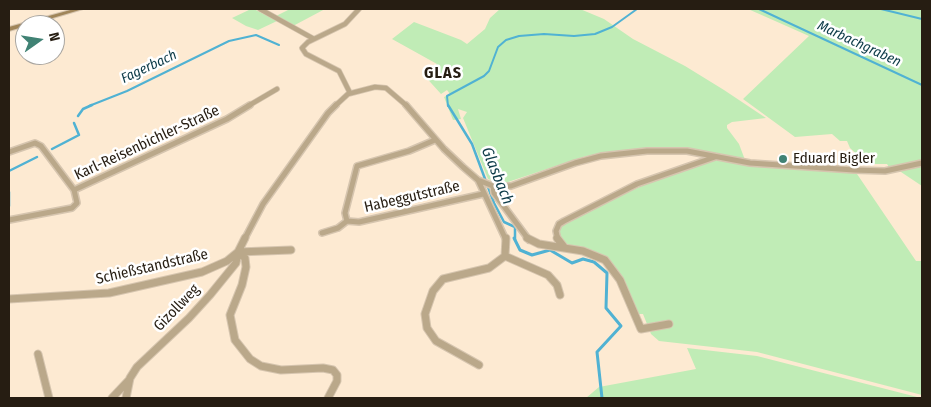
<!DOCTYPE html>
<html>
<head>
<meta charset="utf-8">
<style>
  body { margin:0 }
  #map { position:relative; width:931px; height:407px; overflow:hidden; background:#fdead2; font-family:"Fira Sans Condensed",sans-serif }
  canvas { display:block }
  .frame { position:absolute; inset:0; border:10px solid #261d12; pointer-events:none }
  .north { position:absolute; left:15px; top:15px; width:50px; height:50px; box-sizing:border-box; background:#fff; border:1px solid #a8a5a0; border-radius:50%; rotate:77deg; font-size:14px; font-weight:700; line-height:20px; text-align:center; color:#261d12 }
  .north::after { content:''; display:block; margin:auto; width:18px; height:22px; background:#408274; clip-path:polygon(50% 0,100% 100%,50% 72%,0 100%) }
</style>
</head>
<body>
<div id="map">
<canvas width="931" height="407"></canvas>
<div class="frame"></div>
<div class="north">N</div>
</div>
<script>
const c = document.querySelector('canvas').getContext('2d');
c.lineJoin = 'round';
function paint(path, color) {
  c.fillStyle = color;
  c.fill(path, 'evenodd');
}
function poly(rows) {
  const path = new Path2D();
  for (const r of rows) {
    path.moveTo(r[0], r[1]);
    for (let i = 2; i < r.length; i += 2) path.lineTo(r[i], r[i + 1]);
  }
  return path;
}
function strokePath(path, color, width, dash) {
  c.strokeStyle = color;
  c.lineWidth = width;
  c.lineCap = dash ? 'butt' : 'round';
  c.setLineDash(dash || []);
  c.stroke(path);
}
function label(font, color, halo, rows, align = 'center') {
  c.font = font + ' "Fira Sans Condensed",sans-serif';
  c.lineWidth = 5;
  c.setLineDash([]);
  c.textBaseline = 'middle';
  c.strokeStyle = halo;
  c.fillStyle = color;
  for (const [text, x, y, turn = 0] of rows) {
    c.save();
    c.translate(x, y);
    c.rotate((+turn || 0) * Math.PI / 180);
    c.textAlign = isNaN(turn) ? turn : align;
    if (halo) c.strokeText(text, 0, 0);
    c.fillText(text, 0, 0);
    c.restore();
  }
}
paint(poly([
  [251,9,254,9,277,21,258,30,246,26,232,18],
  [290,9,325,9,293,26,276,16],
  [500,9,580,9,604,19,633,39,685,66,724,90,766,118,732,122,727,125,727,128,739,144,745,160,679,147,663,147,586,156,502,184,488,179,463,118,467,112,458,109,461,119,453,120,444,97,450,94,447,90,441,94,422,73,437,64,392,39,414,22,461,40,467,44,485,29,490,18],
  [748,9,922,9,922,186,901,172,889,167,887,164,873,164,862,159,850,148,847,141,840,141,832,134,795,137,743,99,809,36],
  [718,160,759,166,855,171,916,261,922,261,922,395,757,352,659,341,651,334,643,314,637,314,623,279,606,260,564,245,558,237,560,225,608,201,669,174,707,161],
  [687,348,757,356,921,398,586,398,599,387,696,369]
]), '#c0ecb6');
strokePath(poly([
  [759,9,922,85],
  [881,9,922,19],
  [89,106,127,91,229,41,256,35,279,45],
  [448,106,447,96,484,76,489,71,498,47,506,40,519,36,544,34,574,36,595,34,612,27,637,9]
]), '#50b2d3', 2);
strokePath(poly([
  [448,105,472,144,494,203,504,222,515,227,515,240],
  [78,116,83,109,92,105],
  [52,149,79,135,74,123],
  [9,171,37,157],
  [9,192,9,206]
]), '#50b2d3', 2.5);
strokePath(poly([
  [514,238,520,250,532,255,550,250,572,263,583,259,594,262,607,273,606,308,621,326,597,352,602,398]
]), '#50b2d3', 3);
const minorFar2 = poly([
  [260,9,314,39],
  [350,93,339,71,306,54,302,48,308,42,345,24,359,9],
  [248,106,277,89],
  [335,106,348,94,375,87,386,88,407,106]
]);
const minorFar1 = poly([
  [406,105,444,149,463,167,478,180,493,186,511,186,575,163,601,156,647,151,687,151,750,163,854,170,885,171,922,163],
  [435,140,409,151,357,166,345,213,347,221,359,222,483,194],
  [9,152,35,143,41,146,74,190,77,203,72,208,9,220],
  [478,180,506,240],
  [493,186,494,193,529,240],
  [74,190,227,119,250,105],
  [322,233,338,228,347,221],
  [244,240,263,204,328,113,336,105],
  [558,240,556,231,559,224,564,221,637,184,715,157]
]);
const minor = poly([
  [527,238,539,244,583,251,605,260,620,280,641,329,669,324],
  [557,238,564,247],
  [238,252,245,258,246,267,242,285,230,315,235,340,250,359,261,366,281,370,323,368,333,370,337,375,337,381,328,398],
  [238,252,291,250],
  [505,256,548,275,557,285,560,295],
  [9,299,109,293,202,272,227,261,238,252,245,238],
  [38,354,49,398],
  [479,365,436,341,427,328,425,314,433,291,443,279,489,268,505,256,506,238],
  [112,398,129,380],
  [126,398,130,378,137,367,189,318,210,295,236,263,238,252]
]);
const secondary = poly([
  [74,9,83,9,9,31,9,27,74,9]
]);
strokePath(minorFar2, '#d6c5af', 6);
strokePath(minorFar1, '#d6c5af', 8);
strokePath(minor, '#d6c5af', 9);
strokePath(secondary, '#d6c5af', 2);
strokePath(minorFar2, '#baa88a', 4.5);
strokePath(minorFar1, '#baa88a', 5);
strokePath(minor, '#baa88a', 7);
paint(secondary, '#a08559');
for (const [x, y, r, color] of [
  [783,159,5,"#408274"]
]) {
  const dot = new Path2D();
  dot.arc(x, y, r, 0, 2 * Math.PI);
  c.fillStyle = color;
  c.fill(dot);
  strokePath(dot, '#fff', 2);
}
label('italic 14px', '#0c3a47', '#fff', [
  ["Marbachgraben",859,44,25],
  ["Fagerbach",149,67,-25]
]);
label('15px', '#261d12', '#fff', [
  ["Karl-Reisenbichler-Straße",147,143,-25],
  ["Habeggutstraße",412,197,-13],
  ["Schießstandstraße",152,267,-13],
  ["Gizollweg",177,308,-46]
]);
label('15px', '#261d12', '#fff', [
  ["Eduard Bigler",793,159]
], 'left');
c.letterSpacing = '1px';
label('bold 16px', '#261d12', '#fff', [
  ["GLAS",443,74]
]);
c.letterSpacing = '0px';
label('italic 16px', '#0c3a47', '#fff', [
  ["Glasbach",497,176,68]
]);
</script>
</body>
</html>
